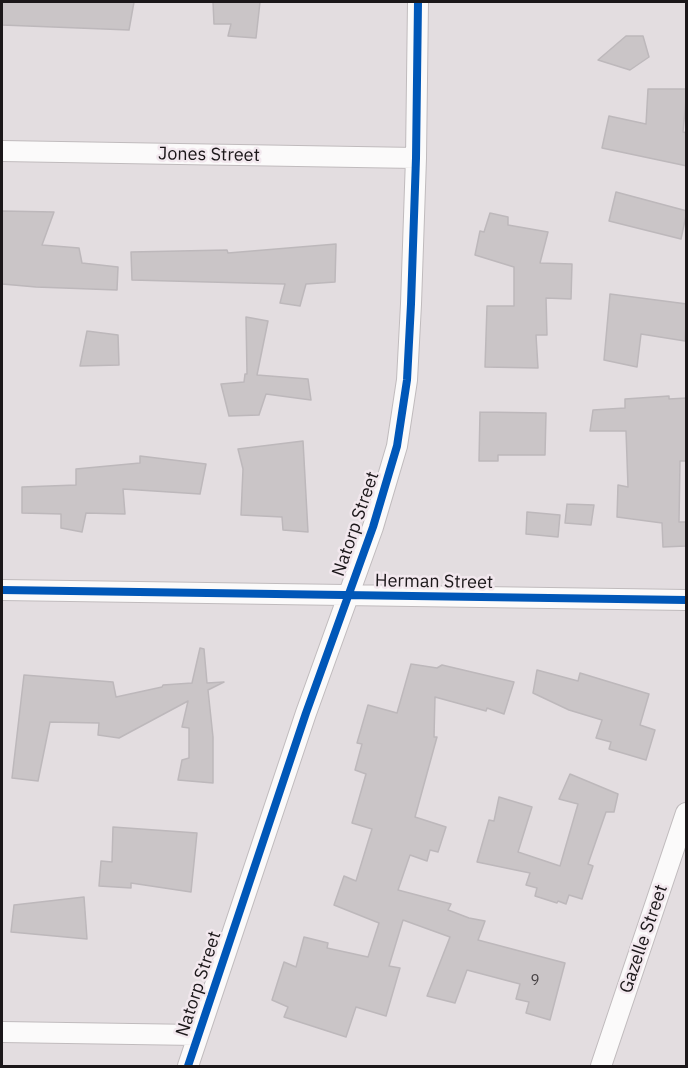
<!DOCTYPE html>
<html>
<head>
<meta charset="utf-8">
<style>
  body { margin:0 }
  #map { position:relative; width:688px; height:1068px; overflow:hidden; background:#e3dde0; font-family:"IBM Plex Sans",sans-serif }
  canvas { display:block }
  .frame { position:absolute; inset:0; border:3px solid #1b1719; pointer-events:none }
</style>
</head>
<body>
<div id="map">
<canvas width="688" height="1068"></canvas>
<div class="frame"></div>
</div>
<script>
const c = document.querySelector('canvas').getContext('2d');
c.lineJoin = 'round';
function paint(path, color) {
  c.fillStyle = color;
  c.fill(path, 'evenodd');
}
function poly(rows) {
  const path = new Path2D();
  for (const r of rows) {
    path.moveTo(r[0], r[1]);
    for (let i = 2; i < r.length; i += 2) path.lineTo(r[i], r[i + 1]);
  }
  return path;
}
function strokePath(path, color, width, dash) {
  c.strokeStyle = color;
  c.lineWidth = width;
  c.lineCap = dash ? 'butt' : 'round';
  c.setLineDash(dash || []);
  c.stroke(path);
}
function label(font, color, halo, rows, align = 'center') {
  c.font = font + ' "IBM Plex Sans",sans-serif';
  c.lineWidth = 5;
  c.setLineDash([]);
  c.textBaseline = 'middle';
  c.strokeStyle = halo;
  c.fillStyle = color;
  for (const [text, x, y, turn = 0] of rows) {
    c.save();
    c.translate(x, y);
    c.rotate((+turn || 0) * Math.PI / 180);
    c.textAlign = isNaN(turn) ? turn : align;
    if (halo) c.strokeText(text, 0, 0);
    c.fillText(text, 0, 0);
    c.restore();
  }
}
const building = poly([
  [2,2,134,2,129,30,2,25,2,2],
  [213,2,260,2,256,38,228,36,231,24,214,24,213,2],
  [626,36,643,36,649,57,630,70,598,60,626,36],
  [648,89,687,89,683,132,687,133,687,166,602,148,609,116,646,124,648,89],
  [616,192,687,211,681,239,609,221,616,192],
  [2,211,54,212,42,245,79,248,82,263,118,267,117,290,36,287,2,284,2,211],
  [490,213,508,217,508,225,548,232,540,263,572,264,571,299,546,298,547,335,536,335,538,368,485,367,487,306,514,306,514,267,475,255,480,231,484,232,490,213],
  [336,244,335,282,306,284,300,306,280,303,285,284,132,280,131,252,227,250,228,253,336,244],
  [610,294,687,304,685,341,641,334,637,367,604,360,610,294],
  [246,317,268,321,257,375,308,379,311,400,266,394,259,415,229,416,221,384,244,382,245,374,247,374,246,317],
  [87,331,118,335,119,365,80,366,87,331],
  [669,396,669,399,687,398,686,461,680,461,679,522,686,522,686,546,663,547,662,523,617,517,618,485,628,487,626,431,590,431,593,410,625,408,625,399,669,396],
  [480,412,546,413,545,455,498,455,498,461,479,461,480,412],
  [303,441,308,532,283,530,282,517,241,515,243,469,238,449,303,441],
  [140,456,206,464,200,494,123,489,125,514,86,513,82,532,61,528,61,514,22,513,22,487,76,485,76,469,140,463,140,456],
  [567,504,594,505,591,525,565,523,567,504],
  [527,512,560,515,558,537,526,534,527,512],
  [200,648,204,649,207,683,224,682,208,690,213,737,213,783,178,780,182,760,189,758,189,728,182,727,188,701,119,738,98,735,99,723,50,722,38,781,12,778,24,675,113,682,116,697,162,687,163,685,192,683,200,648],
  [411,664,437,668,442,665,514,682,504,714,487,708,486,711,435,697,434,737,437,737,415,817,446,827,438,852,430,850,427,861,410,855,398,890,451,904,448,910,469,918,485,921,478,940,565,963,550,1020,526,1013,529,1002,516,999,520,984,467,970,455,1003,427,996,450,937,403,920,389,966,400,968,386,1016,356,1007,346,1037,284,1017,288,1007,272,1000,284,962,296,967,304,937,328,943,327,948,368,957,379,923,334,905,344,876,356,881,372,829,352,823,366,774,355,770,362,744,357,743,368,705,397,713,411,664],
  [537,670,578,681,580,673,649,694,640,725,655,730,646,760,609,749,611,742,596,738,602,720,569,710,533,693,537,670],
  [570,774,618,794,614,812,606,812,588,864,593,866,582,899,569,895,566,904,558,901,557,903,535,896,537,888,526,885,530,873,477,862,489,820,494,821,499,797,532,807,518,852,560,866,578,804,559,799,570,774],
  [113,827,197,833,191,892,131,883,131,888,99,886,101,861,112,862,113,827],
  [84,897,87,939,11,932,14,905,84,897]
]);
paint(building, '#cac5c7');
strokePath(building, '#bdb8bb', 1.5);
const street = poly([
  [2,151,416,158],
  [2,590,686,600],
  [2,1032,197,1035],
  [188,1066,306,713,373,527,397,446,407,380,411,304,416,158,418,2],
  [601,1066,686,813]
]);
strokePath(street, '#c0bbbd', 22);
strokePath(street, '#fbfafa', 20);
strokePath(poly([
  [2,590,686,600],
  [188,1066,306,713,373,527,397,446,407,380,411,304,416,158,418,2]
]), '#0057b8', 8);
label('15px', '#474244', null, [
  ["9",535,981]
]);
label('18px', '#1b1719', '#f2e8ee', [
  ["Jones Street",209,155,1],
  ["Natorp Street",356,524,-71],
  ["Herman Street",434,582,1],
  ["Gazelle Street",644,939,-71],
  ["Natorp Street",199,984,-72]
]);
</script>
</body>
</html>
